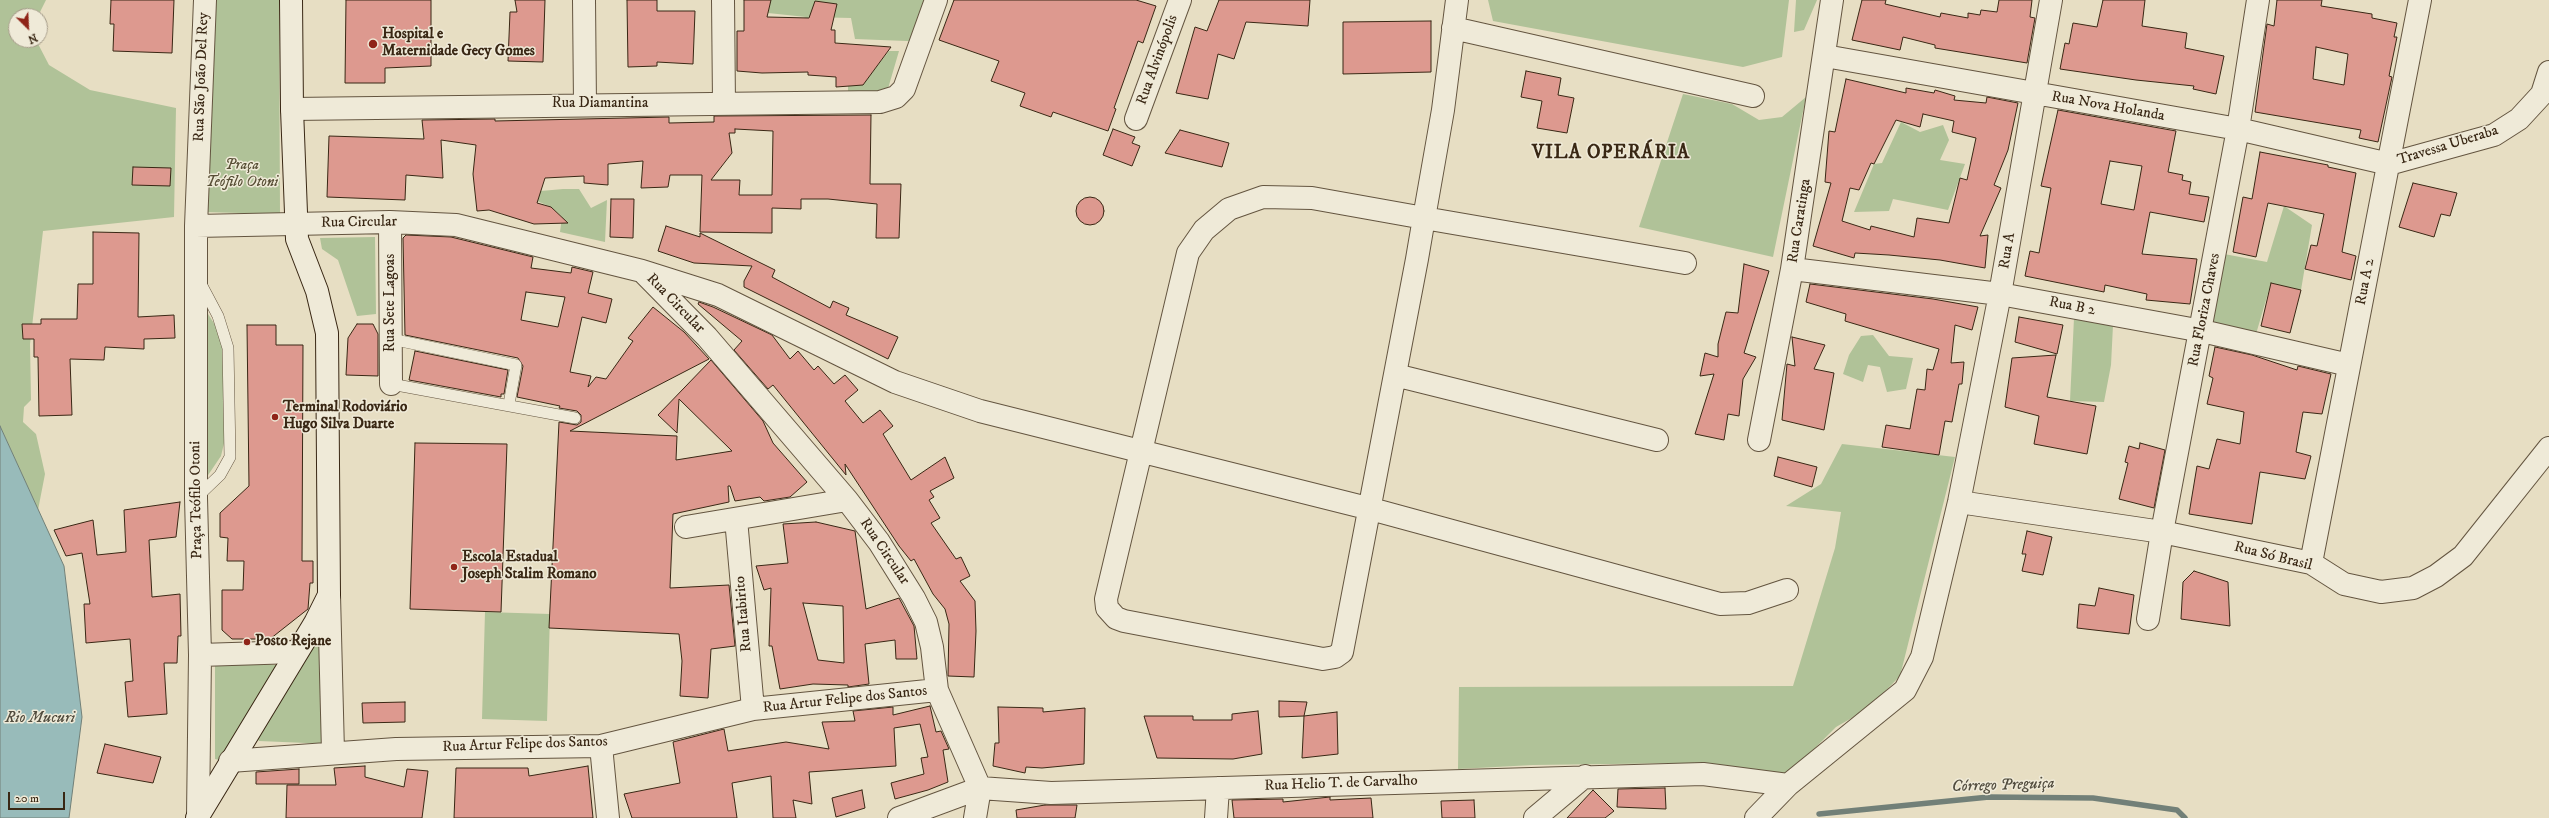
<!DOCTYPE html>
<html>
<head>
<meta charset="utf-8">
<style>
  body { margin:0 }
  #map { position:relative; width:2549px; height:818px; overflow:hidden; background:#e7dec3; font-family:"IM FELL DW Pica",serif }
  canvas { display:block }
  .north { position:absolute; left:8px; top:8px; width:40px; height:40px; box-sizing:border-box; background:#efead8; border:1px solid #a69c8a; border-radius:50%; rotate:156deg; font-size:11px; font-weight:700; line-height:16px; text-align:center; color:#392714 }
  .north::after { content:''; display:block; margin:auto; width:14px; height:18px; background:#8f2418; clip-path:polygon(50% 0,100% 100%,50% 72%,0 100%) }
  .scale { position:absolute; left:8px; top:792px; width:57px; height:18px; box-sizing:border-box; border:2px solid #392714; border-top:0; padding-left:5px; font-size:12px; line-height:14px; white-space:nowrap; color:#392714; -webkit-text-stroke:3px #efead8; paint-order:stroke }
</style>
</head>
<body>
<div id="map">
<canvas width="2549" height="818"></canvas>
<div class="north">N</div>
<div class="scale">20 m</div>
</div>
<script>
const c = document.querySelector('canvas').getContext('2d');
c.lineJoin = 'round';
function paint(path, color) {
  c.fillStyle = color;
  c.fill(path, 'evenodd');
}
function poly(rows) {
  const path = new Path2D();
  for (const r of rows) {
    if (r.length === 3) {
      path.moveTo(r[0] + r[2], r[1]);
      path.arc(r[0], r[1], r[2], 0, 2 * Math.PI);
      continue;
    }
    path.moveTo(r[0], r[1]);
    for (let i = 2; i < r.length; i += 2) path.lineTo(r[i], r[i + 1]);
  }
  return path;
}
function strokePath(path, color, width, dash) {
  c.strokeStyle = color;
  c.lineWidth = width;
  c.lineCap = dash ? 'butt' : 'round';
  c.setLineDash(dash || []);
  c.stroke(path);
}
function label(font, color, halo, rows, align = 'center') {
  c.font = font + ' "IM FELL DW Pica",serif';
  c.lineWidth = 3;
  c.setLineDash([]);
  c.textBaseline = 'middle';
  c.strokeStyle = halo;
  c.fillStyle = color;
  for (const [text, x, y, turn = 0] of rows) {
    c.save();
    c.translate(x, y);
    c.rotate((+turn || 0) * Math.PI / 180);
    c.textAlign = isNaN(turn) ? turn : align;
    if (halo) c.strokeText(text, 0, 0);
    c.fillText(text, 0, 0);
    c.restore();
  }
}
paint(poly([
  [0,0,46,0,38,16,16,16,16,40,36,40,49,65,90,90,176,108,174,217,43,231,30,344,31,400,24,407,23,422,36,434,45,474,38,510,0,426],
  [214,0,279,0,280,214,202,212],
  [771,0,942,0,932,42,855,39,851,18,808,17,809,61,790,22,806,17,768,13],
  [1488,0,1789,0,1782,57,1743,67,1493,21],
  [1796,0,1817,0,1804,30,1794,32],
  [889,51,899,51,887,92,848,97,848,86,863,84],
  [1683,94,1732,104,1759,120,1782,117,1806,97,1773,257,1639,227],
  [1901,122,1920,132,1943,125,1949,140,1940,160,1965,164,1948,210,1893,199,1889,211,1854,212,1874,164,1882,163],
  [563,189,579,189,591,208,607,200,605,242,560,232,562,217,551,207,537,201,541,191],
  [2284,206,2312,225,2301,290,2271,283,2256,334,2213,325,2224,254,2267,262],
  [375,237,376,314,357,316,338,260,322,249,320,238],
  [201,303,217,328,222,343,226,435,221,456,202,484],
  [2074,318,2113,325,2111,365,2104,402,2070,401],
  [1873,335,1889,356,1913,358,1906,389,1887,392,1880,367,1868,365,1863,382,1843,374,1849,355,1861,336],
  [1842,444,1955,457,1900,676,1869,708,1836,727,1786,777,1688,763,1533,765,1458,769,1459,687,1793,686,1835,548,1841,512,1786,506,1821,484],
  [485,612,550,614,547,721,482,719],
  [323,638,330,744,259,741,254,735,315,640],
  [215,660,277,665,219,760,215,759]
]), '#b0c298');
const water = poly([
  [0,426,64,566,82,717,69,818,0,818,0,426]
]);
paint(water, '#98bbba');
strokePath(water, '#728078', 1);
strokePath(poly([
  [1819,814,1989,797,2093,798,2177,810,2185,818]
]), '#728078', 5.5);
const building = poly([
  [111,0,174,0,172,53,113,51,114,24,110,24,111,0],
  [346,0,431,0,431,66,385,68,385,83,345,83,346,0],
  [515,0,545,0,543,62,508,61,510,12,517,12,515,0],
  [627,0,657,0,657,11,695,11,693,64,657,62,657,66,628,67,627,0],
  [744,0,771,0,767,17,809,18,815,1,837,4,831,30,835,30,835,43,891,47,863,85,836,87,836,77,808,75,808,72,762,73,737,71,737,31,744,31,744,0],
  [954,0,1136,0,1156,6,1143,43,1138,41,1114,108,1116,109,1108,131,1053,112,1051,117,1020,106,1025,93,991,81,999,61,939,40,954,0],
  [1219,0,1310,0,1308,26,1246,22,1234,59,1218,54,1208,99,1176,93,1195,27,1207,31,1219,0],
  [1862,0,1886,0,1885,4,1940,17,1941,13,1968,18,1968,13,1980,15,1981,10,1997,12,1999,0,2032,0,2030,17,2035,18,2027,63,1935,48,1935,45,1903,37,1900,50,1852,40,1862,0],
  [2103,0,2145,0,2142,26,2187,33,2185,48,2224,56,2216,94,2193,89,2194,86,2136,80,2060,69,2065,43,2069,44,2073,23,2097,27,2103,0],
  [2277,0,2322,0,2321,6,2372,14,2372,18,2397,23,2394,37,2397,37,2389,76,2392,77,2378,142,2359,138,2361,130,2255,112,2267,24,2274,26,2277,0],
  [2316,47,2348,54,2344,85,2313,79,2316,47],
  [1431,21,1431,72,1343,74,1343,22,1431,21],
  [1526,71,1561,78,1558,95,1574,98,1567,133,1537,128,1542,101,1521,97,1526,71],
  [1846,79,1906,93,1906,88,1934,93,1935,90,1955,96,1954,100,1986,103,1987,97,2018,103,2008,150,1994,185,2001,188,1980,236,1988,235,1985,268,1940,260,1889,255,1855,253,1854,258,1813,246,1831,183,1825,182,1829,131,1835,132,1846,79],
  [1923,114,1954,121,1952,132,1976,138,1967,180,1960,178,1949,223,1917,218,1914,237,1871,226,1870,230,1842,221,1850,188,1859,190,1871,163,1874,164,1896,120,1920,127,1923,114],
  [2058,110,2176,131,2168,172,2183,175,2182,180,2191,182,2189,194,2209,197,2204,222,2150,212,2142,254,2197,259,2190,304,2146,300,2147,294,2105,285,2104,292,2025,276,2030,251,2039,253,2051,188,2041,186,2058,110],
  [2110,161,2142,166,2134,210,2101,204,2110,161],
  [871,115,870,184,901,184,899,238,876,238,877,204,828,199,801,199,801,209,772,208,772,233,700,232,702,175,670,175,668,187,641,188,643,161,608,164,608,185,584,183,584,176,545,178,537,203,551,207,568,223,534,224,489,210,477,211,473,174,476,145,441,140,443,178,406,175,405,200,327,197,329,136,424,139,422,120,495,119,495,121,669,117,669,123,714,122,714,116,871,115],
  [735,129,773,131,772,195,739,195,740,180,711,180,732,153,729,133,735,133,735,129],
  [1113,129,1135,137,1132,143,1140,146,1132,166,1103,155,1113,129],
  [1180,130,1229,143,1222,167,1165,153,1180,130],
  [2260,152,2328,165,2328,167,2356,173,2342,252,2356,256,2351,280,2305,269,2311,245,2317,246,2324,214,2268,203,2256,257,2233,252,2243,197,2252,199,2260,152],
  [133,167,171,168,170,186,132,185,133,167],
  [2413,183,2457,193,2450,216,2441,214,2434,237,2399,227,2413,183],
  [1090,211,14],
  [611,199,634,199,633,238,610,237,611,199],
  [666,226,700,237,700,233,775,270,772,277,830,308,833,301,849,308,846,315,898,337,888,359,744,287,744,281,752,266,694,263,658,251,666,226],
  [93,232,139,233,138,317,174,315,175,338,144,339,144,349,105,347,104,360,70,359,72,415,39,416,38,357,34,357,34,339,23,339,22,324,41,324,41,319,77,319,78,284,93,284,93,232],
  [406,235,451,237,533,257,531,268,571,273,572,267,593,272,588,293,612,299,606,323,582,317,570,372,591,376,588,387,596,377,606,379,633,341,628,338,653,307,684,332,709,359,570,431,677,436,676,460,732,451,679,399,677,433,658,415,711,360,763,421,773,443,807,482,790,497,764,501,760,497,735,501,730,486,728,486,729,502,673,514,670,588,729,585,735,646,711,649,708,698,680,696,682,661,679,634,549,628,559,422,577,425,581,422,581,415,577,411,559,408,560,406,517,397,523,366,518,358,405,335,403,238,406,235],
  [526,292,565,297,558,327,521,320,526,292],
  [1744,264,1769,271,1744,353,1756,357,1743,379,1739,416,1728,414,1724,440,1695,434,1714,374,1700,376,1705,353,1718,357,1718,344,1726,312,1738,313,1744,264],
  [2271,283,2301,290,2290,333,2261,326,2271,283],
  [1810,284,1933,299,1978,307,1972,330,1955,325,1951,363,1964,362,1962,384,1959,384,1952,422,1945,421,1939,455,1882,447,1886,425,1910,429,1917,389,1925,390,1927,369,1933,370,1939,349,1845,321,1846,314,1806,302,1810,284],
  [699,302,713,307,772,335,790,359,798,351,814,370,818,366,834,384,845,375,858,390,845,401,863,423,880,410,893,426,883,434,911,480,945,457,954,478,930,491,934,497,929,500,940,518,931,523,956,559,961,557,970,576,960,581,975,601,976,631,974,677,948,676,949,624,945,609,933,594,914,559,911,561,899,546,845,464,846,475,773,385,768,389,734,350,742,341,698,304,699,302],
  [2019,317,2063,325,2057,354,2015,342,2019,317],
  [357,324,373,324,378,334,378,376,346,375,348,338,357,324],
  [247,325,276,325,276,345,303,345,302,561,313,561,313,583,310,583,308,609,270,639,232,639,222,630,222,590,243,590,244,561,227,561,228,538,220,537,220,513,249,486,247,325],
  [1792,337,1825,345,1814,369,1834,373,1824,430,1782,420,1787,364,1795,366,1792,337],
  [2215,347,2252,355,2297,370,2298,366,2331,374,2322,414,2303,412,2296,452,2311,456,2305,479,2260,472,2252,524,2189,514,2197,466,2209,469,2217,439,2240,444,2244,412,2207,404,2213,378,2209,376,2215,347],
  [415,351,508,370,504,394,501,394,501,397,409,380,415,351],
  [2056,355,2047,397,2096,406,2087,454,2034,444,2039,416,2005,407,2012,358,2056,355],
  [415,443,507,444,501,612,410,609,415,443],
  [2140,443,2165,450,2154,508,2119,499,2128,463,2125,462,2129,446,2139,449,2140,443],
  [1778,457,1817,467,1812,487,1774,476,1778,457],
  [180,502,176,537,149,540,152,597,180,594,181,636,178,636,177,663,164,663,167,714,128,717,125,682,133,681,130,639,86,643,84,604,90,604,82,553,66,556,54,530,93,520,97,555,126,552,124,510,180,502],
  [816,522,855,531,866,609,899,598,914,626,917,659,896,659,895,640,865,644,869,684,848,687,848,685,813,684,780,689,772,646,769,646,771,588,764,590,756,566,788,563,783,524,816,522],
  [803,603,843,606,844,663,818,660,803,603],
  [2027,531,2052,537,2043,575,2022,571,2026,554,2022,554,2027,531],
  [2194,571,2228,582,2230,626,2181,619,2183,582,2194,571],
  [2099,588,2134,595,2129,634,2077,628,2079,604,2095,606,2099,588],
  [1279,701,1307,702,1304,716,1279,717,1279,701],
  [405,702,405,722,363,723,362,703,405,702],
  [930,706,936,732,941,731,949,749,943,750,948,782,928,790,895,799,891,783,924,774,921,758,928,757,920,724,894,728,896,766,809,772,812,804,793,800,796,818,773,818,771,776,732,783,737,818,632,818,624,794,680,783,673,742,724,729,728,751,786,742,829,749,822,722,855,721,853,711,893,707,893,715,930,706],
  [998,707,1043,708,1043,712,1085,708,1084,764,1042,768,1026,767,1025,773,993,766,995,743,999,743,998,707],
  [1258,711,1262,754,1233,759,1157,758,1144,716,1193,716,1193,720,1232,720,1232,714,1258,711],
  [1337,712,1338,754,1302,758,1304,716,1337,712],
  [105,744,161,757,153,783,97,773,105,744],
  [365,766,365,777,404,787,407,769,428,771,422,818,286,818,287,785,336,785,334,768,365,766],
  [588,766,593,818,454,818,456,768,528,768,529,776,588,766],
  [299,769,299,784,256,784,256,772,299,769],
  [1665,788,1666,809,1617,807,1618,789,1665,788],
  [862,790,865,808,836,817,832,798,862,790],
  [1593,790,1614,811,1605,818,1567,818,1593,790],
  [1330,797,1330,800,1371,798,1373,818,1234,818,1232,800,1283,799,1283,802,1330,797],
  [1474,800,1475,818,1442,818,1441,801,1474,800],
  [1045,805,1077,805,1075,818,1017,818,1016,810,1045,805]
]);
paint(building, '#dd998f');
strokePath(building, '#392714', 1);
const service = poly([
  [391,339,516,365,509,404],
  [391,384,575,418],
  [196,498,220,475,230,457,228,348,218,316,200,282]
]);
const minor = poly([
  [584,0,585,104],
  [723,0,724,103],
  [1457,0,1443,110,1424,218,1417,259,1342,652,1335,657,1323,659,1124,621,1116,618,1107,608,1106,599,1188,253,1204,230,1229,209,1263,197,1312,198,1424,218,1685,263],
  [1453,28,1753,96],
  [1825,56,2238,129,2389,164,2494,135,2519,119,2542,94,2549,72],
  [292,109,880,102,896,97,904,89,936,0],
  [1136,119,1180,0],
  [390,222,391,384],
  [196,226,390,222,456,225,642,271,707,337,847,500,879,542,914,598,926,622,932,647,937,690,980,788,975,818],
  [1792,269,2000,294,2202,331,2349,365],
  [642,271,718,295,895,382,980,411,1371,509,1720,604,1748,603,1787,590],
  [1395,375,1657,440],
  [1759,440,1792,269,1832,0],
  [1959,502,2162,532,2311,563,2344,584,2381,592,2413,588,2436,576,2463,556,2549,448],
  [736,519,753,709],
  [686,527,847,500],
  [2311,563,2420,0],
  [329,595,333,752],
  [2148,619,2162,532,2238,129,2258,0],
  [200,655,296,652],
  [601,746,608,818],
  [230,761,396,749,601,746,753,709,937,690],
  [198,816,200,655,196,498,196,226,205,0],
  [899,818,980,788,1051,793,1703,774,1788,785],
  [1216,818,1218,788],
  [1535,818,1585,776],
  [1756,818,1788,785,1905,690,1922,657,1959,502,2000,294,2051,0]
]);
const secondary = poly([
  [197,818,315,623,329,595,327,333,317,291,297,239,292,109,291,0]
]);
strokePath(service, '#645540', 12);
strokePath(minor, '#645540', 24);
strokePath(secondary, '#392714', 24);
strokePath(service, '#efead8', 11);
strokePath(minor, '#efead8', 22);
strokePath(secondary, '#efead8', 22);
for (const [x, y, r, color] of [
  [373,44,5,"#8f2418"],
  [275,417,4,"#8f2418"],
  [454,567,4,"#8f2418"],
  [247,642,4,"#8f2418"]
]) {
  const dot = new Path2D();
  dot.arc(x, y, r, 0, 2 * Math.PI);
  c.fillStyle = color;
  c.fill(dot);
  strokePath(dot, '#efead8', 1.5);
}
label('bold 15px', '#392714', '#efead8', [
  ["Hospital e",382,35],
  ["Maternidade Gecy Gomes",382,52],
  ["Terminal Rodoviário",283,408],
  ["Hugo Silva Duarte",283,425],
  ["Escola Estadual",462,558],
  ["Joseph Stalim Romano",462,575],
  ["Posto Rejane",255,642]
], 'left');
label('15px', '#392714', '#efead8', [
  ["Rua Alvinópolis",1158,60,-70],
  ["Rua São João Del Rey",202,77,-88],
  ["Rua Diamantina",600,104],
  ["Rua Nova Holanda",2108,107,10],
  ["Travessa Uberaba",2448,146,-17],
  ["Rua Caratinga",1800,221,-81],
  ["Rua Circular",359,223,-1],
  ["Rua A",2008,251,-80],
  ["Rua A 2",2366,282,-79],
  ["Rua Sete Lagoas",391,303,-90],
  ["Rua Circular",675,304,46],
  ["Rua B 2",2072,307,11],
  ["Rua Floriza Chaves",2205,310,-79],
  ["Praça Teófilo Otoni",197,500,-91],
  ["Rua Circular",884,552,56],
  ["Rua Só Brasil",2273,557,14],
  ["Rua Itabirito",744,614,-95],
  ["Rua Artur Felipe dos Santos",845,700,-6],
  ["Rua Artur Felipe dos Santos",525,745,-2],
  ["Rua Helio T. de Carvalho",1341,784,-2]
]);
label('italic 15px', '#574e35', '#efead8', [
  ["Praça",242,166],
  ["Teófilo Otoni",242,183]
]);
label('italic 16px', '#514c3e', '#efead8', [
  ["Rio Mucuri",40,719],
  ["Córrego Preguiça",2003,786,-2]
]);
c.letterSpacing = '1px';
label('bold 19px', '#392714', '#efead8', [
  ["VILA OPERÁRIA",1611,154]
]);
c.letterSpacing = '0px';
</script>
</body>
</html>
